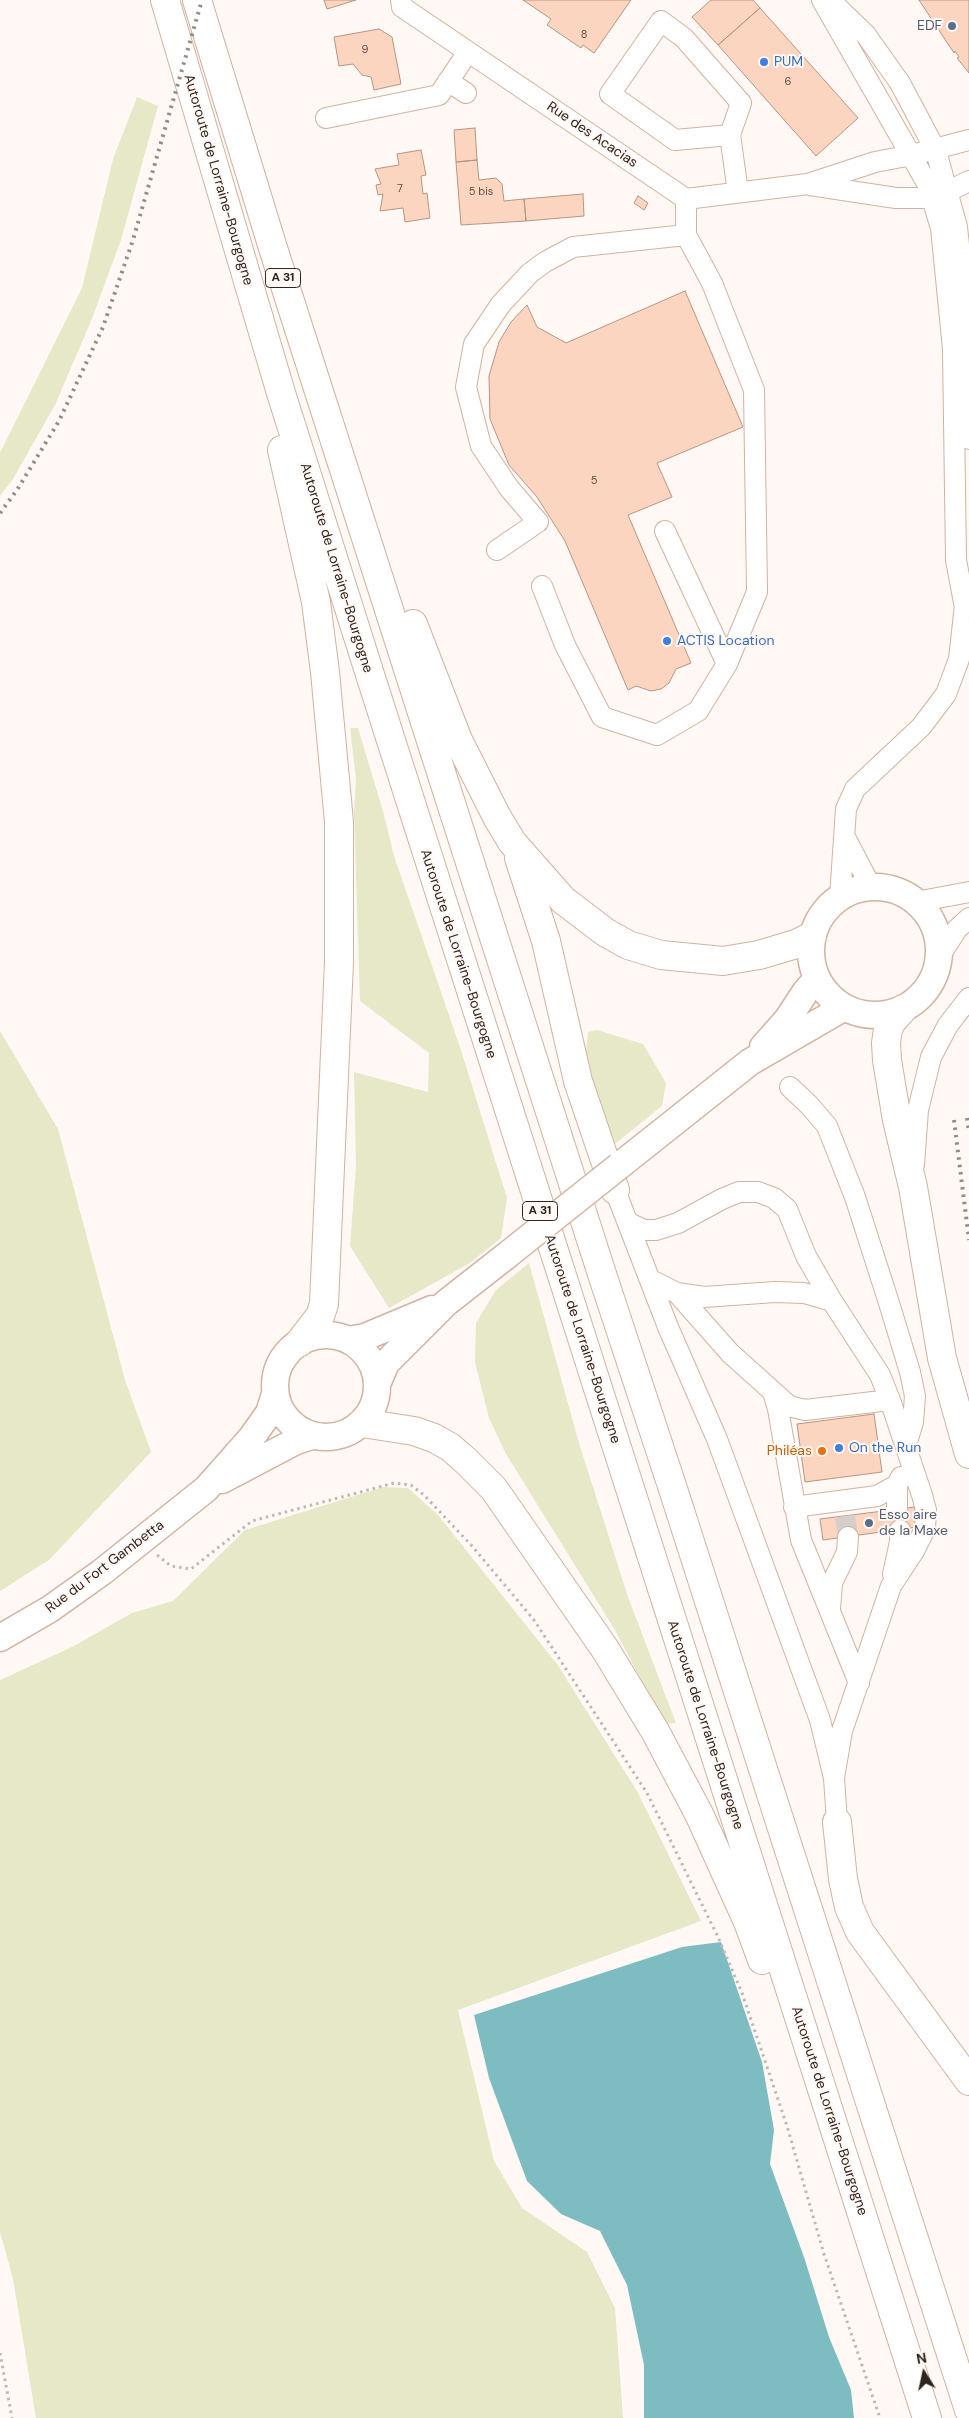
<!DOCTYPE html>
<html>
<head>
<meta charset="utf-8">
<style>
  body { margin:0 }
  #map { position:relative; width:969px; height:2418px; overflow:hidden; background:#fff8f4; font-family:"DM Sans",sans-serif }
  canvas { display:block }
  .north { position:absolute; left:899px; top:2348px; width:50px; height:50px; -webkit-text-stroke:4px #fff8f4; paint-order:stroke; rotate:350deg; font-size:14px; font-weight:700; line-height:20px; text-align:center; color:#30241d }
  .north::after { content:''; display:block; margin:auto; width:18px; height:22px; background:#30241d; clip-path:polygon(50% 0,100% 100%,50% 72%,0 100%) }
</style>
</head>
<body>
<div id="map">
<canvas width="969" height="2418"></canvas>
<div class="north">N</div>
</div>
<script>
const c = document.querySelector('canvas').getContext('2d');
c.lineJoin = 'round';
function paint(path, color) {
  c.fillStyle = color;
  c.fill(path, 'evenodd');
}
function poly(rows) {
  const path = new Path2D();
  for (const r of rows) {
    if (r.length === 3) {
      path.moveTo(r[0] + r[2], r[1]);
      path.arc(r[0], r[1], r[2], 0, 2 * Math.PI);
      continue;
    }
    path.moveTo(r[0], r[1]);
    for (let i = 2; i < r.length; i += 2) path.lineTo(r[i], r[i + 1]);
  }
  return path;
}
function strokePath(path, color, width, dash) {
  c.strokeStyle = color;
  c.lineWidth = width;
  c.lineCap = dash ? 'butt' : 'round';
  c.setLineDash(dash || []);
  c.stroke(path);
}
function label(font, color, halo, rows, align = 'center') {
  c.font = font + ' "DM Sans",sans-serif';
  c.lineWidth = 4;
  c.setLineDash([]);
  c.textBaseline = 'middle';
  c.strokeStyle = halo;
  c.fillStyle = color;
  for (const [text, x, y, turn = 0] of rows) {
    c.save();
    c.translate(x, y);
    c.rotate((+turn || 0) * Math.PI / 180);
    c.textAlign = isNaN(turn) ? turn : align;
    if (halo) c.strokeText(text, 0, 0);
    c.fillText(text, 0, 0);
    c.restore();
  }
}
paint(poly([
  [137,97,158,106,121,240,91,321,55,405,13,479,0,496,0,453,82,288,113,159],
  [350,728,358,728,383,811,394,856,460,1047,507,1198,501,1238,470,1263,389,1308,350,1246,356,1166,354,1072,428,1092,429,1053,360,1001,354,812,356,779],
  [597,1030,643,1044,666,1083,662,1106,611,1147,585,1063,588,1032],
  [0,1031,58,1129,125,1380,151,1452,49,1560,0,1591],
  [529,1263,579,1443,628,1597,676,1723,664,1724,615,1630,506,1454,489,1418,475,1362,476,1323,496,1290],
  [383,1487,408,1488,438,1515,557,1664,637,1791,701,1921,458,2010,494,2161,522,2208,587,2252,615,2308,623,2418,36,2418,13,2279,0,2232,0,1680,72,1647,132,1613,173,1601,245,1530]
]), '#e6e8c7');
paint(poly([
  [721,1942,762,2062,774,2130,770,2164,804,2257,829,2337,851,2390,854,2418,644,2418,644,2365,627,2285,600,2231,561,2214,527,2181,489,2078,474,2015,682,1947]
]), '#7dbcc0');
const building = poly([
  [324,0,356,0,327,9,324,0],
  [523,0,631,0,594,53,583,45,581,48,547,25,551,19,523,0],
  [711,0,753,0,760,8,718,45,692,17,711,0],
  [919,0,969,0,969,73,957,58,959,57,955,51,954,53,919,0],
  [760,8,858,118,816,156,718,45,760,8],
  [379,29,392,37,401,84,374,90,371,77,362,75,353,64,339,66,334,37,379,29],
  [475,128,477,160,456,162,454,130,475,128],
  [421,150,426,175,421,176,423,194,427,193,430,218,405,222,403,208,380,211,383,194,378,195,376,185,381,184,375,169,399,165,397,154,421,150],
  [477,160,479,180,496,178,502,184,504,201,524,199,526,221,461,225,456,162,477,160],
  [583,194,584,216,526,221,524,199,583,194],
  [638,196,648,203,644,210,634,203,638,196],
  [685,291,743,427,657,463,672,497,628,515,691,663,676,669,669,683,661,689,651,691,636,686,628,690,565,541,537,497,509,465,490,419,489,376,499,342,511,322,527,305,537,327,566,343,685,291],
  [874,1414,882,1472,805,1482,797,1424,874,1414],
  [915,1507,917,1527,823,1540,820,1519,915,1507]
]);
paint(building, '#fcd5c0');
strokePath(building, '#b59583', 1);
strokePath(poly([
  [845,1516,848,1537]
]), '#d6cec9', 20, [20, 10]);
const minor = poly([
  [401,0,402,7,686,199,808,184,875,162,912,155,969,140],
  [822,0,928,185,941,228,953,349,956,560,965,608],
  [830,0,866,35,900,83,936,151,957,227,967,317,969,439],
  [448,81,466,93],
  [326,118,439,95,468,52],
  [730,135,675,140,610,94,661,21,684,38,741,103,730,135,738,192],
  [810,185,896,198,924,198,947,192,969,181],
  [665,531,727,664],
  [497,550,538,522,509,488,481,446,466,387,474,344,501,304,530,273,545,262,573,247,686,235],
  [542,586,565,645,602,717,657,735,698,711,727,664,757,592,754,390,712,283,686,235,686,199],
  [845,837,871,887],
  [840,897,846,809,855,789,921,727,946,694,959,659,966,596],
  [916,902,969,892],
  [939,957,957,929,969,918],
  [790,1087,810,1106,827,1126,855,1197,889,1303,910,1372,915,1396,913,1422,906,1445],
  [914,1165,918,1110,931,1057,948,1025,969,998],
  [615,1190,668,1327,717,1439,820,1720,834,1778,837,1822],
  [629,1223,644,1230,656,1230,678,1223,722,1199,739,1192,758,1192,774,1198,787,1209,806,1256,832,1301],
  [651,1280,677,1293,704,1297,775,1292,804,1293,832,1301,880,1375,890,1400,922,1495,926,1510,925,1529,914,1551,891,1586,842,1731,834,1778],
  [677,1293,730,1353,789,1406,805,1410,890,1400],
  [773,1392,778,1409,801,1540,859,1683],
  [794,1507,877,1496,897,1485],
  [897,1509,897,1485,901,1477],
  [893,1574,900,1542,900,1530],
  [830,1609,832,1583,847,1552,848,1537]
]);
const major = poly([
  [875,951,64],
  [763,1047,787,1020,806,991,817,979],
  [619,1166,750,1062,843,1008],
  [326,1386,51],
  [349,1340,365,1337,432,1309],
  [378,1382,386,1363,446,1303,506,1256],
  [222,1480,296,1441,312,1436],
  [0,1638,50,1609,102,1572,206,1489,252,1437,269,1413,275,1394]
]);
const highway = poly([
  [165,0,281,393,373,684,927,2418],
  [197,0,273,248,602,1274,673,1489,969,2410],
  [282,450,316,602,325,672,339,822,339,962,324,1304,320,1316,300,1342],
  [413,624,458,740,497,817,512,842,563,900,605,932,628,945,661,955,723,961,759,955,796,944,812,936],
  [519,858,546,941,578,1081,615,1190],
  [903,1009,892,1021,888,1029,886,1043,887,1060,897,1120,913,1187,942,1358,969,1454],
  [362,1423,414,1431,434,1438,450,1447,465,1460,494,1489,605,1649,655,1731,699,1814,748,1922,762,1960],
  [837,1822,843,1879,849,1907,860,1932,969,2081]
]);
strokePath(minor, '#d3b29f', 22);
strokePath(major, '#d3b29f', 29);
strokePath(highway, '#d3b29f', 30);
strokePath(poly([
  [157,1555,171,1566,191,1569,252,1521,394,1483,411,1485,424,1495,472,1546,534,1620,647,1793,718,1937,742,1993,787,2126,824,2254,880,2418],
  [0,2353,12,2418]
]), '#c0b8b3', 3, [2.5, 4]);
strokePath(minor, '#fff', 20);
strokePath(major, '#fff', 26);
strokePath(highway, '#fff', 28);
strokePath(poly([
  [0,513,17,490,59,421,103,327,133,240,202,0],
  [967,1118,969,1132],
  [954,1120,969,1240]
]), '#968c87', 4, [2.5, 5]);
const majorBridge = poly([
  [506,1256,619,1166]
]);
strokePath(majorBridge, '#d3b29f', 29, []);
strokePath(majorBridge, '#fff', 26);
for (const [x, y, r, color] of [
  [952,26,5,"#5c6f8a"],
  [764,62,5,"#3f7fe0"],
  [667,641,5,"#3f7fe0"],
  [839,1448,5,"#3f7fe0"],
  [822,1451,5,"#e8710a"],
  [869,1523,5,"#5c6f8a"]
]) {
  const dot = new Path2D();
  dot.arc(x, y, r, 0, 2 * Math.PI);
  c.fillStyle = color;
  c.fill(dot);
  strokePath(dot, '#fff8f4', 2);
}
label('11px', '#635046', null, [
  ["8",584,35],
  ["9",365,50],
  ["6",788,82],
  ["7",400,189],
  ["5 bis",481,192],
  ["5",594,481]
]);
for (const [x, y, w] of [
  [283,278,35],
  [540,1211,35]
]) {
  const box = new Path2D();
  box.roundRect(x - w / 2, y - 9.5, w, 19, 4);
  c.fillStyle = '#fff8f4';
  c.fill(box);
  strokePath(box, '#30241d', 1);
}
label('bold 12px', '#30241d', null, [
  ["A 31",283,278],
  ["A 31",540,1211]
]);
label('14px', '#4e5e75', '#fff8f4', [
  ["EDF",942,26],
  ["Esso aire",879,1515,"left"],
  ["de la Maxe",879,1531,"left"]
], 'right');
label('14px', '#366cbe', '#fff8f4', [
  ["PUM",774,62],
  ["ACTIS Location",677,641],
  ["On the Run",849,1448]
], 'left');
label('14px', '#30241d', '#fff8f4', [
  ["Rue des Acacias",592,135,34],
  ["Autoroute de Lorraine-Bourgogne",218,180,74],
  ["Autoroute de Lorraine-Bourgogne",336,568,73],
  ["Autoroute de Lorraine-Bourgogne",458,954,72],
  ["Autoroute de Lorraine-Bourgogne",582,1339,72],
  ["Rue du Fort Gambetta",105,1567,-37],
  ["Autoroute de Lorraine-Bourgogne",705,1725,72],
  ["Autoroute de Lorraine-Bourgogne",829,2111,72]
]);
label('14px', '#c56008', '#fff8f4', [
  ["Philéas",812,1451]
], 'right');
</script>
</body>
</html>
